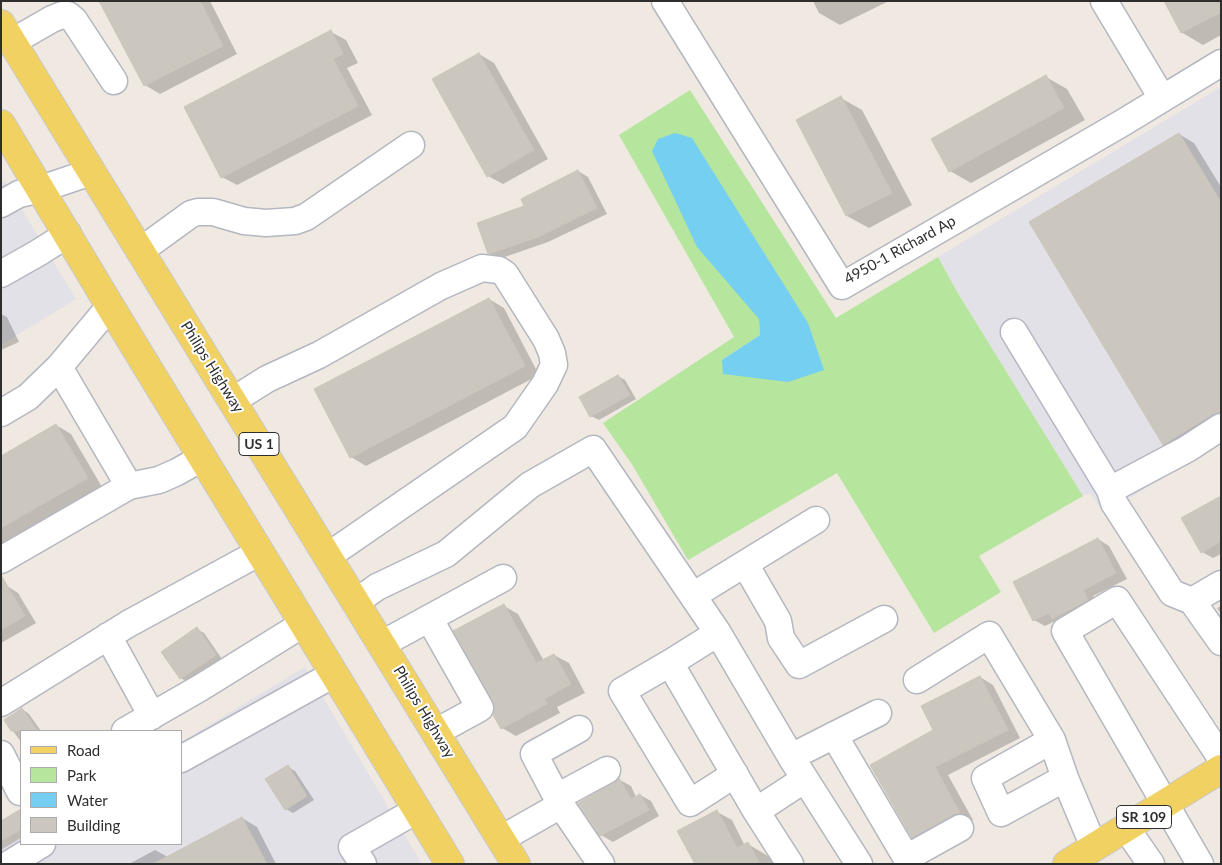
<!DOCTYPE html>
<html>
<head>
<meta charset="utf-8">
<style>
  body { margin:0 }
  #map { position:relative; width:1222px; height:865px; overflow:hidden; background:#efe9e1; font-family:Lato,sans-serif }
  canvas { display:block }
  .frame { position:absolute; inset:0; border:2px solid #2e2e2e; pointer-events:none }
  .legend { position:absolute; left:20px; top:730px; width:162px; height:115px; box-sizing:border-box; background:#fff; border:1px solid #ababab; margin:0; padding:6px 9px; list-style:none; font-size:15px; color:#2e2e2e }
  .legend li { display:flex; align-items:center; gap:10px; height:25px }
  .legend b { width:25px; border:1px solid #ababab }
</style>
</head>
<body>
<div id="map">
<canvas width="1222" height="865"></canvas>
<div class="frame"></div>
<ul class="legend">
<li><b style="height:6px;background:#f2d163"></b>Road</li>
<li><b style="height:14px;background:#b6e59e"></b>Park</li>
<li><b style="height:14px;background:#75cff0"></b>Water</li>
<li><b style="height:14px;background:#cbc7bf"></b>Building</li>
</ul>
</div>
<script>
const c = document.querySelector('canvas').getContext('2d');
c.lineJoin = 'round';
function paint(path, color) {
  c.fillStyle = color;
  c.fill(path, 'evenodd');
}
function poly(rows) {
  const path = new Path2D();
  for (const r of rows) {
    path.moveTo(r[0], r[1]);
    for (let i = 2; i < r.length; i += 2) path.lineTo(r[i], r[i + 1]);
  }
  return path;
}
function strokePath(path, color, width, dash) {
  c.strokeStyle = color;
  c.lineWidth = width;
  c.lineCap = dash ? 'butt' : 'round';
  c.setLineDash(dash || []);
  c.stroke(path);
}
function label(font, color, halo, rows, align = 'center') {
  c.font = font + ' Lato,sans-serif';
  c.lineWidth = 4;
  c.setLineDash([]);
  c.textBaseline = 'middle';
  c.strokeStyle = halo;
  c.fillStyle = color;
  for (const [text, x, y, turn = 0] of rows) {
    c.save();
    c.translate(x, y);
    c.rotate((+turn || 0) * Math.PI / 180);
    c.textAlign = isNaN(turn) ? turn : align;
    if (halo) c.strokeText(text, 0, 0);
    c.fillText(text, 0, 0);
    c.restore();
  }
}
paint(poly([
  [1221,87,1221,442,1104,514,1090,493,1083,496,956,290,938,257],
  [5,181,76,299,1,345,1,183],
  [305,667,422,864,1,864,1,850,21,838,21,844,181,844,181,742]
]), '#e3e1e8');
paint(poly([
  [690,90,836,318,938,257,956,290,1083,496,979,556,1001,592,934,633,837,473,688,560,633,466,603,423,734,337,619,135],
  [759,319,788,382,722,360,760,335]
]), '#b6e59e');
paint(poly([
  [675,133,692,138,808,323,824,370,788,382,723,374,722,360,760,335,759,319,697,247,652,151,658,139]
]), '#75cff0');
paint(poly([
  [101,1,210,1,237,54,160,94,145,85],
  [813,1,889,1,840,25,819,13],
  [1221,1,1221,35,1203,45,1181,32],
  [331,32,346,40,358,63,347,68,372,115,237,185,222,177],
  [479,54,494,63,548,159,503,184,488,176],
  [1046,77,1067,89,1085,120,971,183,950,171],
  [841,98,862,110,912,205,869,228,847,216,798,120],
  [1179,134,1194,143,1221,187,1221,428,1178,453,1163,444],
  [578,171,588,177,607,214,548,242,499,259,489,253,526,207],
  [489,299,504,308,539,375,366,466,351,457],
  [1,314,7,317,19,342,1,350],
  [618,376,625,380,636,399,599,420,591,416],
  [56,425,71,434,102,487,1,545,1,457],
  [1221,497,1221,554,1213,558,1202,552],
  [1098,539,1109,546,1127,579,1093,596,1099,606,1064,624,1057,620,1045,626,1034,620],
  [7,586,18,593,36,623,1,643,1,590],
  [504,606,518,614,544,661,554,655,569,663,585,693,557,707,560,713,516,736,502,728,496,708],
  [1221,606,1221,614,1217,608],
  [197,629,204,633,222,659,188,683,181,678],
  [980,677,993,685,1020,738,948,775,973,820,966,822,926,844,913,837,935,731],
  [22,709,29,714,41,731,21,731,21,742,5,720],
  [288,767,295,771,314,800,293,813,286,809],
  [620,780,631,786,636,797,640,795,651,801,659,816,613,842,601,835,580,803],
  [717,812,732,820,745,846,748,844,781,864,696,864],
  [18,813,21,815,21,838,1,850,1,823],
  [242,818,257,827,276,864,129,864,155,850,168,857]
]), '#0003');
const building = poly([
  [99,1,200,1,223,46,144,86,99,1],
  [1164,1,1221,1,1221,12,1181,33,1164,1],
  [331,30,343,54,333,59,358,106,221,178,184,107,331,30],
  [479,53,534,150,487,177,432,79,479,53],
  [1046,75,1064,108,949,172,931,139,1046,75],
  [841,96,892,193,846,216,796,120,841,96],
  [1179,133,1221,202,1221,412,1213,414,1163,445,1029,222,1179,133],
  [578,170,597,208,538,237,488,254,477,223,524,206,521,199,578,170],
  [489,298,525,366,350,458,314,389,489,298],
  [618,375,630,395,590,417,579,397,618,375],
  [56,424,88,478,1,528,1,456,56,424],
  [1221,496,1221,541,1201,553,1181,518,1221,496],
  [1098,538,1116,573,1083,590,1088,600,1084,602,1052,619,1049,613,1033,621,1013,582,1098,538],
  [1,575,25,616,1,630,1,575],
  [504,604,536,663,554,654,571,684,544,699,547,704,501,729,493,715,495,708,493,701,453,631,504,604],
  [197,627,216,655,180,679,161,652,197,627],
  [980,676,1008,730,935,767,960,813,953,815,912,838,870,765,933,730,921,706,980,676],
  [22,708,37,731,11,731,4,720,22,708],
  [288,765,307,796,285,810,265,779,288,765],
  [619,778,631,799,640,794,649,810,600,836,578,803,614,783,619,778],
  [21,809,21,829,1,841,1,821,21,809],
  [717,810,737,848,748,842,760,864,695,864,677,831,717,810],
  [242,817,267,864,153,864,242,817]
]);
paint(building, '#cbc7bf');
strokePath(building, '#cbc5ba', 1);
const minor = poly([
  [665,1,842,286,1124,122,1221,63],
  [1104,1,1162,98],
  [12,42,52,19,62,15,68,15,74,20,114,81],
  [1,204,19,194,41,189,91,172],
  [140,251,191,214,198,212,213,212,244,221,266,223,295,221,306,217,411,145],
  [1,274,38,253,68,234],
  [1014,332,1110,490],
  [59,367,129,486],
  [232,401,267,379,319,355,441,286,482,268,499,270,505,274,546,339,552,353,554,365,545,384,515,427,328,556],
  [1,413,28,397,59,367,110,306],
  [1,560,129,486,159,480,177,472,202,458],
  [745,564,778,621,781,638,799,665,884,619],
  [1221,584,1192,601,1221,642],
  [694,595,816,520],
  [1192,601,1172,593,1114,503,1110,490,1187,449,1221,427],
  [356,602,377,587,446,554,530,485,593,449,718,633,670,663,756,811,790,864],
  [429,618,480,708,436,732],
  [718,633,791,757,859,864],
  [108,636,152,716],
  [382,644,503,578],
  [670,663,622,691,690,803,735,774],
  [917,680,989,635,1052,740,1065,778,1094,847],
  [1,703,128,624,260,552],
  [125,731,200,688,303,624],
  [834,735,910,864],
  [1052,740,985,778,1001,813,1065,778],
  [1,754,20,792],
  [791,757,878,713],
  [181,759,334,674],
  [557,797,607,770],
  [561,805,534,754,579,729],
  [756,811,805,779],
  [1126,828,1151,864],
  [501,839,561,805,601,864],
  [906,858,960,828],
  [9,864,42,844],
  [363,864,352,847,417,810],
  [1200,864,1065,631,1117,600,1221,758]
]);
const major = poly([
  [1,24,516,864],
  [1,124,110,306,450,864],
  [1067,864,1221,769]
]);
strokePath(minor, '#b4b7c1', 29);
strokePath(major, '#c9c9c9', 30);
strokePath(minor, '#fff', 26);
strokePath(major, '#f2d163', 28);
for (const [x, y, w] of [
  [259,444,40],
  [1144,817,55]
]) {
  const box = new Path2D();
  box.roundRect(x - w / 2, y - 11.5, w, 23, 4);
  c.fillStyle = '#fff';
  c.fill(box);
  strokePath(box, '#2e2e2e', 1);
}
label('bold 14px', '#2e2e2e', null, [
  ["US 1",259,444],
  ["SR 109",1144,817]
]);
label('15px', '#2e2e2e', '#fff', [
  ["4950-1 Richard Ap",900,250,-29],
  ["Philips Highway",212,367,58],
  ["Philips Highway",424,712,59]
]);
</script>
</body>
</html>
